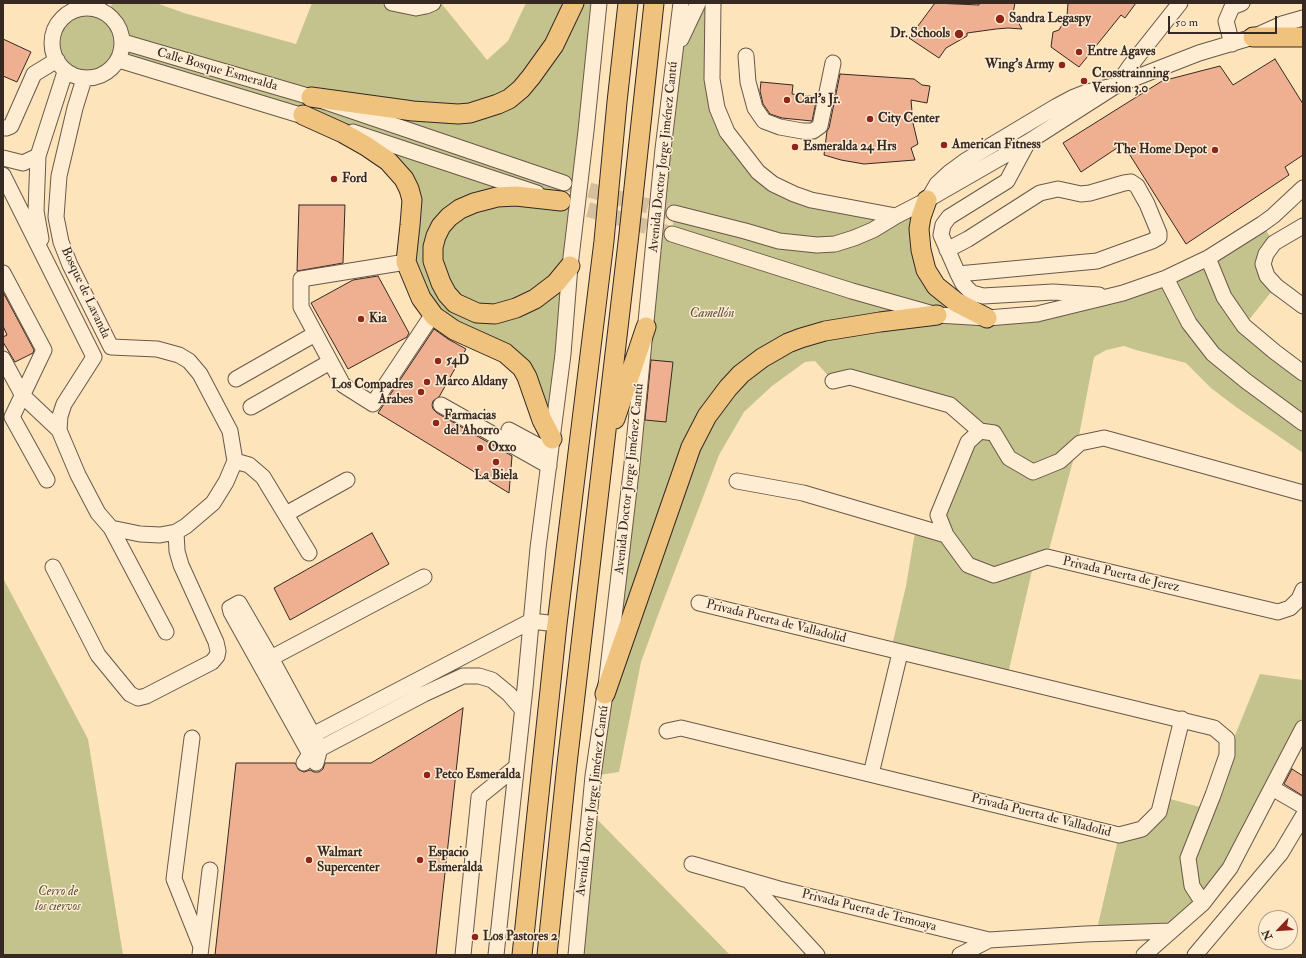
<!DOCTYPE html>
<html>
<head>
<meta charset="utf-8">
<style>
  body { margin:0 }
  #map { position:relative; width:1306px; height:958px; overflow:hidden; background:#fee4bb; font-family:"IM FELL Double Pica",serif }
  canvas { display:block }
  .frame { position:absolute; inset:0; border:4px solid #362923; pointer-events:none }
  .north { position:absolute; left:1258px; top:910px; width:40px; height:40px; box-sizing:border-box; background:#feedd3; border:1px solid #ae9f8d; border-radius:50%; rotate:245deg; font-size:11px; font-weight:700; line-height:16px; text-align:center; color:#362923 }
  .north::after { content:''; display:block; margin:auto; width:14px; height:18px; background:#8f2418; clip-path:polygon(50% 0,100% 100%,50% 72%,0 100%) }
  .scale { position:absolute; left:1168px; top:16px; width:109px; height:18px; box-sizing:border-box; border:2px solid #362923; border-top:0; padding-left:5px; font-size:12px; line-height:14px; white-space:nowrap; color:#362923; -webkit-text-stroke:3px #feedd3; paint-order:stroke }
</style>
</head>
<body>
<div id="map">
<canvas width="1306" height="958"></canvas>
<div class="frame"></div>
<div class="north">N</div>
<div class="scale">50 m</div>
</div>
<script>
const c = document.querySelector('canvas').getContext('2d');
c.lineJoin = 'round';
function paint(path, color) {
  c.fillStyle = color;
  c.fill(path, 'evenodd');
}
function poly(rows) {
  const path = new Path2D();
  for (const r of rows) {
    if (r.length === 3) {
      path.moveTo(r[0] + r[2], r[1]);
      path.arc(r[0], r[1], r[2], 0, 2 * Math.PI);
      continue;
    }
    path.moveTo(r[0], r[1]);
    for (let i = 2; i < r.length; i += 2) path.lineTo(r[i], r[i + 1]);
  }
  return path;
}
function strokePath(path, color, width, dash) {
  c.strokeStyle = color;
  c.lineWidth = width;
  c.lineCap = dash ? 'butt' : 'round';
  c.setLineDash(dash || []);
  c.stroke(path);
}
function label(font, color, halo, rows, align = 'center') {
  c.font = font + ' "IM FELL Double Pica",serif';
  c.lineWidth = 3;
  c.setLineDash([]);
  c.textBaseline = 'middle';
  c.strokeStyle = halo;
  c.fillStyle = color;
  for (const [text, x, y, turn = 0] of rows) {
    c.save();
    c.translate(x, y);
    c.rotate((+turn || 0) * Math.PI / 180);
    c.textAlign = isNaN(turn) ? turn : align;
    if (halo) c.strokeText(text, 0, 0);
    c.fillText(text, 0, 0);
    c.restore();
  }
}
paint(poly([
  [112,3,156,3,184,13,296,44,312,3,441,3,487,60,508,41,526,3,599,3,582,171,565,183,566,203,576,216,552,439,527,377,454,330,413,281,412,200,366,146,119,60,108,73,96,78,84,79,65,72,54,55,52,43,54,32,59,22,67,14,78,9,89,8,99,10,108,15],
  [681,3,713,3,717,108,773,184,896,216,927,200,926,270,987,318,1123,293,1262,224,1274,243,1266,254,1276,286,1244,326,1303,373,1303,453,1236,407,1211,388,1186,363,1136,350,1124,346,1106,350,1094,357,1077,446,1047,557,1034,562,1007,678,891,650,906,586,916,526,945,535,938,515,980,431,950,405,833,381,815,361,805,362,772,386,744,412,719,455,658,615,641,662,619,772,593,776,656,228,672,233,674,213,658,206],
  [3,578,88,739,123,955,3,955],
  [1260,674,1302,680,1303,679,1303,723,1230,868,1171,931,1096,933,1119,835,1142,829,1163,797,1207,809,1227,755],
  [590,812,730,955,576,955]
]), '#c4c38d');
const building = poly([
  [935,3,979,5,979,3,1015,3,1013,13,1022,29,1008,28,996,29,967,33,967,36,946,48,939,58,909,38,935,3],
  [1068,3,1136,3,1125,18,1121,15,1079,67,1051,47,1053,32,1059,30,1067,16,1068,3],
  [3,39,31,52,17,82,3,76,3,39],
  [1275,59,1303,104,1303,155,1285,167,1289,175,1186,244,1123,144,1081,172,1063,143,1162,81,1220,66,1233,85,1275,59],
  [840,74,914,79,922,85,930,86,927,103,911,100,913,123,918,144,911,148,915,160,864,164,841,160,824,155,827,131,829,128,840,74],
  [761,82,793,85,792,94,817,97,812,121,782,118,770,114,763,104,760,91,761,82],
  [299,205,345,205,343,263,297,271,299,205],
  [378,276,409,333,407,337,348,369,311,303,353,280,378,276],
  [3,292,34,350,33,353,15,362,3,342,3,337,7,335,3,326,3,292],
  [434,329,448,339,466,349,439,397,433,401,432,405,433,409,437,413,512,456,509,493,378,413,434,329],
  [651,360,673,362,666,422,645,420,651,360],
  [372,533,389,564,290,620,274,588,372,533],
  [463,708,436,955,215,955,236,763,295,763,299,770,304,772,310,770,314,772,319,772,323,769,325,763,371,763,463,708],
  [1292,769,1303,776,1303,796,1284,784,1292,769]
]);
paint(building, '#eeb091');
strokePath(building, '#362923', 1);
strokePath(poly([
  [567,184,674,213],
  [566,203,672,234]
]), '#d6bf9d', 15, [15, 8]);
const minor = poly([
  [392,3,416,8,426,6,433,3],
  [713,3,712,79,717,108,727,132,758,172,773,184,794,194,811,200,896,216],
  [87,43,35],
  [681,39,698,3],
  [123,42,311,97,564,183],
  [1232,44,1226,21,1232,7,1242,3],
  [746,56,748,82,755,108,764,121,780,127,802,131,813,131,820,126,833,63],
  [119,60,313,119],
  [84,79,75,108,59,176,56,217,61,242,70,265,111,347,157,349,179,355,189,361,200,374,230,431,235,461,226,482,213,503,186,526,176,532,160,535,140,534,111,528],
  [3,128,6,128,11,126,34,74,57,60],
  [353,132,537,193],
  [1028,142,1007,181,949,217,943,225,941,235,958,274,963,284,972,293,983,296,1053,292,1099,295],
  [3,158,23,163,38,156],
  [3,175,94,357,64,404,60,416,59,430,78,475,98,513,111,528,166,632],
  [930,196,937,184,950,172,965,161,1057,106,1072,98,1087,92,1117,85,1130,66,1180,3],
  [674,213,745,231,779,241,817,245,835,244,854,238,873,230,896,216,927,200,1028,142,1117,85,1199,53,1253,37,1282,24,1303,18],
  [1303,226,1274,243,1266,254,1263,264,1267,276,1276,286,1303,306],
  [672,234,852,291,937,315,987,318,1037,314,1123,293,1166,278,1208,258,1262,224,1273,216,1303,188],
  [41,239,36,211,38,156,65,72],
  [947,250,968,239,1040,193,1058,189,1081,194,1090,193,1124,183,1131,182,1137,186,1147,204,1159,233,1159,237,1152,241,1097,261,958,274],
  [1208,258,1224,297,1244,326,1275,352,1303,373],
  [406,262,301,279,301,307,343,385,373,404,433,314],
  [3,273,44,350,12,417,47,480],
  [1166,278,1189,323,1213,354,1246,381,1303,423],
  [3,359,23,396,59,430],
  [236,379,315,334],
  [833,381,850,377,950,405,980,431,994,433,1009,458,1033,472,1060,461,1080,443,1104,438,1303,493],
  [441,405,549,466],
  [251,407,330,362],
  [509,430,550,452],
  [980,431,968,442,938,515,946,535,968,565,994,575,1047,557,1278,612,1290,608,1299,599,1303,590],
  [235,461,249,465,263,477,309,553],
  [737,481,803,493,946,535],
  [286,514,347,480],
  [53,567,98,655,130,694,138,698,146,696,212,662,217,656,218,651,216,642,181,565,177,551,176,532],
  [699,603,1214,728,1227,739,1227,755,1213,795,1188,858,1192,886,1203,903],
  [271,658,424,577],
  [667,731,681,728,1119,835,1142,829,1159,812,1182,719],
  [192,738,174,879,200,944],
  [305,739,531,621,557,624],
  [310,754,231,612,230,608,239,603,271,658,320,748,316,763],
  [304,763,310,754,424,694,463,676,479,676,492,680,509,694,522,709],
  [871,774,900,653],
  [1272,788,1303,806],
  [692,864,779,889,989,940,1085,934,1171,931],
  [749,881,817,955],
  [200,955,210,870],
  [463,955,479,797,516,767],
  [496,955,525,688,538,548,563,354,570,266,586,131,599,3],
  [576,955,593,776,605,694,632,464,663,149,681,3],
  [960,955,989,940],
  [1144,955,1203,903,1230,868,1303,728],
  [1195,955,1281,853,1303,816]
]);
const major = poly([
  [1253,37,1303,37],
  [311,97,413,111,458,114,470,113,498,104,509,99,521,89,531,77,554,45,574,3],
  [303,115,343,133,366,146,388,161,404,179,409,189,412,200,410,225,406,262,421,298,434,316,454,330,505,353,522,368,527,377,542,420,552,439],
  [927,200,921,217,919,229,921,250,926,270,936,286,956,302,987,318],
  [561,201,516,196,497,197,474,203,460,209,449,217,441,226,436,236,433,247,433,261,441,283,447,294,455,303,477,313,495,314,516,308,535,299,556,283,570,266],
  [615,419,646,327],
  [605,694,691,447,707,416,728,388,741,374,762,358,788,343,801,338,825,331,880,322,937,315],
  [522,955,557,624,604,241,617,102,628,3],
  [547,955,567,764,629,234,654,3]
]);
strokePath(minor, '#685849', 17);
strokePath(major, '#362923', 21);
strokePath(minor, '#feedd3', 15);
strokePath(major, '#efc27e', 19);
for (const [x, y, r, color] of [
  [1000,19,5,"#8f2418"],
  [959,34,5,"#8f2418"],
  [1079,52,4,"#8f2418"],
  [1062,65,4,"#8f2418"],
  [1084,81,4,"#8f2418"],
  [787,100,4,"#8f2418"],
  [870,119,4,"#8f2418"],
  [944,145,4,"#8f2418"],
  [795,147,4,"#8f2418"],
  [1215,150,4,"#8f2418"],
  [334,179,4,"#8f2418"],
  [361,319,4,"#8f2418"],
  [438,361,4,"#8f2418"],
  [427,382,4,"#8f2418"],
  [421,392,4,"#8f2418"],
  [436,423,4,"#8f2418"],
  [480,448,4,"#8f2418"],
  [496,462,4,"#8f2418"],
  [427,775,4,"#8f2418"],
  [309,860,4,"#8f2418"],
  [420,860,4,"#8f2418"],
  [475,937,4,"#8f2418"]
]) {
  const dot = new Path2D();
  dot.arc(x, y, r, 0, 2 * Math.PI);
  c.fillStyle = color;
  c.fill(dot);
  strokePath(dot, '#feedd3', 1.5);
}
label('bold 13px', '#362923', '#feedd3', [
  ["Sandra Legaspy",1009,19],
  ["Dr. Schools",950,34,"right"],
  ["Entre Agaves",1087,52],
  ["Wing's Army",1054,65,"right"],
  ["Crosstrainning",1092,74],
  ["Version 3.0",1092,89],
  ["Carl's Jr.",795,100],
  ["City Center",878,119],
  ["American Fitness",952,145],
  ["Esmeralda 24 Hrs",803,147],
  ["The Home Depot",1207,150,"right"],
  ["Ford",342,179],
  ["Kia",369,319],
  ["54D",446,361],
  ["Marco Aldany",435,382],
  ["Los Compadres",413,385,"right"],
  ["Arabes",413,400,"right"],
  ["Farmacias",444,416],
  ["del Ahorro",444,431],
  ["Oxxo",488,448],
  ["La Biela",496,476,"center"],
  ["Petco Esmeralda",435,775],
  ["Walmart",317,853],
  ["Supercenter",317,868],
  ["Espacio",428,853],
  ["Esmeralda",428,868],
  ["Los Pastores 2",483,937]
], 'left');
label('13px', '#362923', '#feedd3', [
  ["Calle Bosque Esmeralda",217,70,16],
  ["Avenida Doctor Jorge Jiménez Cantú",664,157,-84],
  ["Bosque de Lavanda",85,293,65],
  ["Avenida Doctor Jorge Jiménez Cantú",630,479,-84],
  ["Privada Puerta de Jerez",1121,575,13],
  ["Privada Puerta de Valladolid",776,622,14],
  ["Avenida Doctor Jorge Jiménez Cantú",593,801,-83],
  ["Privada Puerta de Valladolid",1041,816,14],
  ["Privada Puerta de Temoaya",869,911,14]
]);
label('italic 13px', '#5a503e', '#feedd3', [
  ["Camellón",712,314],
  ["Cerro de",58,892],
  ["los ciervos",58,907]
]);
</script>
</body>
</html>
